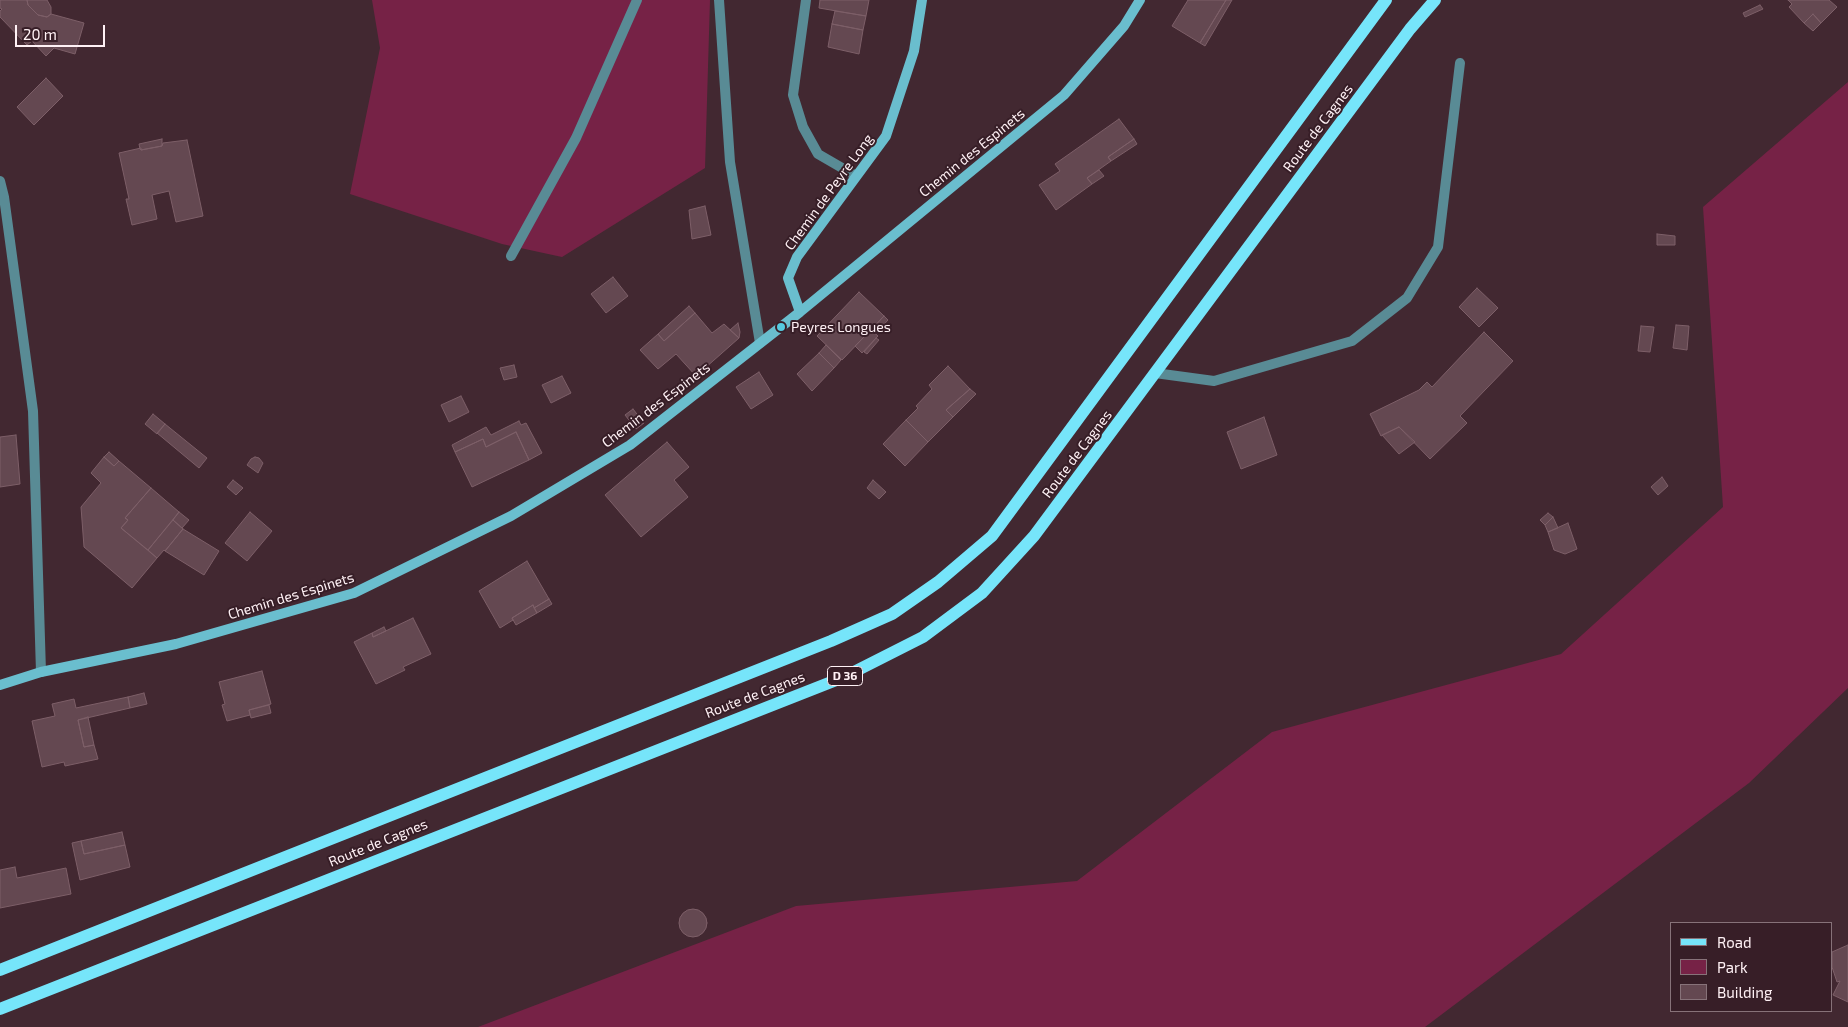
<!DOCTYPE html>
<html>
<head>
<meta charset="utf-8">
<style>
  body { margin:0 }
  #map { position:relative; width:1848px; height:1027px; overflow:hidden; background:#422831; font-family:"Exo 2",sans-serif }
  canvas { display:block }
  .legend { position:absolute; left:1670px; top:922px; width:162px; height:90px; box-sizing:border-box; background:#371e27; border:1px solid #877279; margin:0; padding:6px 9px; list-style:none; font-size:15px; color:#fff1f5 }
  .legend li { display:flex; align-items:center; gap:10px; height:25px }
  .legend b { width:25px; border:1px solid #877279 }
  .scale { position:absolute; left:15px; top:25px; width:90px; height:22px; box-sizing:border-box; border:2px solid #fff1f5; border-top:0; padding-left:6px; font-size:15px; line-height:18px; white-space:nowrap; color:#fff1f5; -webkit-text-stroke:4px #371e27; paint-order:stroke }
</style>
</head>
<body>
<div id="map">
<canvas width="1848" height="1027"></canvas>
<ul class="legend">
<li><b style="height:6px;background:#76e5fa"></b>Road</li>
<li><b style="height:14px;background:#762246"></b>Park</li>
<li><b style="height:14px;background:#644851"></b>Building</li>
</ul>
<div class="scale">20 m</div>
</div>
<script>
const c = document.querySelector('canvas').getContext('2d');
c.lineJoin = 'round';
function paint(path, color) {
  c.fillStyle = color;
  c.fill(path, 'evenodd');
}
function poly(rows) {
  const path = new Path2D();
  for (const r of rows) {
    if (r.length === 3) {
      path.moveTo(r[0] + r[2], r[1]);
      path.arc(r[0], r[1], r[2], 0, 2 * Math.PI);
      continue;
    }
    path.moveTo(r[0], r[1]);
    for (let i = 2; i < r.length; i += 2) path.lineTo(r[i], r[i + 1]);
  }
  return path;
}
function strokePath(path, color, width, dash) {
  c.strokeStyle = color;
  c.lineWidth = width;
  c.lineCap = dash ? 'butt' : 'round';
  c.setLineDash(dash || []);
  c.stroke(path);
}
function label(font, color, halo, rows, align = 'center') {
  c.font = font + ' "Exo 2",sans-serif';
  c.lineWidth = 4;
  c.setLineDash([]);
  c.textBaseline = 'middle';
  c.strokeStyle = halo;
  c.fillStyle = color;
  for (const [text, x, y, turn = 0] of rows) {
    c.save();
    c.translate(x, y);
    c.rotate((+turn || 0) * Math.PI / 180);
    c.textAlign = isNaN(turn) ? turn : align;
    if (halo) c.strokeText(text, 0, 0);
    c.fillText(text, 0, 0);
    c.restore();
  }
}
paint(poly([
  [372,0,710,0,705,168,562,257,502,244,350,194,380,48],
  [1848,82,1848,688,1749,783,1425,1027,478,1027,796,906,1077,881,1272,732,1561,654,1723,507,1703,207]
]), '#762246');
const building = poly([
  [0,0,27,0,28,5,38,15,47,17,51,14,84,23,75,54,54,48,46,56,32,41,27,45,0,17,0,11,2,9,0,8,0,0],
  [27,0,47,0,51,7,51,14,47,17,38,15,28,5,27,0],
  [820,0,869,0,866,16,819,8,820,0],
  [1188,0,1226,0,1200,43,1172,26,1188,0],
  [1226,0,1232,0,1205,46,1200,43,1226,0],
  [1788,0,1829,0,1837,7,1821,23,1813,14,1804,23,1789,7,1792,4,1788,0],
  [1760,5,1763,9,1745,17,1743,13,1760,5],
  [835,11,866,16,863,30,832,24,835,11],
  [1813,14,1821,23,1813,31,1804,23,1813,14],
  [832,24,863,30,859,54,828,47,832,24],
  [46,78,63,96,34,125,17,107,46,78],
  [1119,119,1134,139,1108,157,1111,161,1087,178,1092,184,1056,210,1039,185,1060,171,1055,164,1119,119],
  [162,139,162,146,141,150,140,149,139,144,162,139],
  [1134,139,1137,144,1111,161,1108,157,1134,139],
  [187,140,203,216,176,222,169,191,152,195,157,219,132,225,126,199,129,199,119,153,141,148,141,150,162,146,163,143,187,140],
  [1099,170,1104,176,1092,184,1087,178,1099,170],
  [705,206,711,235,692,239,689,210,705,206],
  [1657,234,1675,236,1675,245,1657,245,1657,234],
  [613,277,628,296,606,313,591,294,613,277],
  [1477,288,1498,308,1479,327,1459,307,1477,288],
  [859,292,884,316,842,360,817,336,859,292],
  [689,306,695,313,664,341,658,334,689,306],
  [695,313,712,333,724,324,739,338,696,376,676,354,658,369,640,350,658,334,664,341,695,313],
  [884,316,888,320,875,334,871,330,884,316],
  [738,323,740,332,739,338,730,330,738,323],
  [1676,325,1689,326,1687,350,1673,348,1676,325],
  [1641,326,1654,327,1650,352,1638,351,1641,326],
  [871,330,878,336,862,353,855,346,871,330],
  [1484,332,1513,361,1460,416,1467,423,1430,459,1399,427,1381,436,1370,414,1419,390,1427,382,1432,387,1484,332],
  [876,338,879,340,867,354,864,352,876,338],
  [826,345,841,360,834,368,819,353,826,345],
  [819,353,834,368,812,391,797,374,819,353],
  [514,365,517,377,504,380,500,368,514,365],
  [948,366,970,389,946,410,953,417,928,442,906,420,918,408,916,406,932,389,929,385,948,366],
  [759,372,773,395,751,409,736,387,759,372],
  [562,376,571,393,551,403,542,385,562,376],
  [970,389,976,394,953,417,946,410,970,389],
  [461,396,469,412,449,422,441,405,461,396],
  [633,409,644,423,636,429,625,415,633,409],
  [153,414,165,424,157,434,145,424,153,414],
  [1264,417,1277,455,1241,469,1227,432,1264,417],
  [906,420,928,442,905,466,883,444,906,420],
  [519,421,521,425,526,423,542,453,529,460,516,432,486,447,483,439,455,452,452,445,486,427,491,435,519,421],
  [165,424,207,458,199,468,157,433,165,424],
  [1399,427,1415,442,1399,454,1382,435,1399,427],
  [516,432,529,460,472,487,455,452,483,439,486,447,516,432],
  [16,435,20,484,0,487,0,437,16,435],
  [667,442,689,467,674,480,688,497,641,537,605,495,667,442],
  [109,452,119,461,114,466,104,457,109,452],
  [104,457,114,466,119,461,151,488,125,518,128,520,121,528,157,558,132,588,84,547,81,507,101,483,91,473,104,457],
  [255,457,259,458,263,463,258,473,247,465,251,459,255,457],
  [1662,477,1668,486,1658,495,1651,487,1662,477],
  [233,480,243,488,236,495,227,487,233,480],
  [873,480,886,492,879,499,867,488,873,480],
  [151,488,179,512,148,550,121,528,128,520,125,518,151,488],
  [179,512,189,520,182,528,173,520,179,512],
  [250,512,272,531,247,561,225,543,250,512],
  [1548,513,1553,517,1545,525,1540,520,1548,513],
  [1553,517,1558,528,1548,532,1545,525,1553,517],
  [173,520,183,529,165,551,164,550,157,558,148,550,173,520],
  [1568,523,1577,549,1565,554,1554,550,1548,532,1568,523],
  [183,529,219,551,204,575,165,551,183,529],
  [527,561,549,599,534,608,533,605,512,618,513,620,500,628,479,591,527,561],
  [549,599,552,604,537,613,534,608,549,599],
  [533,605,537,613,516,625,512,618,533,605],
  [413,618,431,654,403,667,405,670,376,684,354,642,372,633,373,637,413,618],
  [384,627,386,631,373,637,372,633,384,627],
  [262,671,271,704,249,710,250,715,227,721,222,705,225,704,219,682,262,671],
  [144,693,147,704,130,708,128,697,144,693],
  [128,697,130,708,78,720,84,747,94,745,98,759,65,766,64,762,42,767,32,721,55,716,52,704,74,699,76,708,128,697],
  [269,705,271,713,251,718,249,710,269,705],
  [88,717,94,745,84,747,78,720,88,717],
  [122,832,125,845,84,854,81,841,122,832],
  [81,841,84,854,125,845,130,867,80,880,72,843,81,841],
  [15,867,17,878,66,868,71,894,0,908,0,870,15,867],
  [693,923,14],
  [1848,945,1848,1002,1833,995,1840,981,1837,982,1832,967,1832,952,1848,945]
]);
paint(building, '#644851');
strokePath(building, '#7d5f68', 1);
strokePath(poly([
  [806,0,793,95,803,127,818,154,856,176],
  [1155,373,1214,381,1352,341,1407,298,1438,247,1460,63]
]), '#598b95', 10);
strokePath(poly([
  [719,0,730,162,760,343],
  [0,181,4,197,33,411,41,672],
  [511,256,576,138,637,0]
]), '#598b95', 10);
strokePath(poly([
  [800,312,788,278,797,257,886,136,914,51,922,0],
  [0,685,41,672,176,644,354,593,511,516,630,445,800,312,1064,95,1124,26,1140,0]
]), '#6abece', 10);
strokePath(poly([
  [0,970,831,641,892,614,938,582,992,536,1386,0],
  [0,1009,844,677,923,637,982,593,1034,536,1410,29,1435,0]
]), '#76e5fa', 12);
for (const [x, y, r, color] of [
  [781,327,5,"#55cadf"]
]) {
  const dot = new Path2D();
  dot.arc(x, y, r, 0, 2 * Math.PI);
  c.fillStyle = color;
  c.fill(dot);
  strokePath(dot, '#371e27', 2);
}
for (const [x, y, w] of [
  [845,676,35]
]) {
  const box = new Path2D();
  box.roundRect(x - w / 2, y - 9.5, w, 19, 4);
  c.fillStyle = '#371e27';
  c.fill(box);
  strokePath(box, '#fff1f5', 1);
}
label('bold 12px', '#fff1f5', null, [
  ["D 36",845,676]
]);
label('14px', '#fff1f5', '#371e27', [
  ["Route de Cagnes",1318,128,-53],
  ["Chemin des Espinets",972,153,-39],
  ["Chemin de Peyre Long",829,192,-54],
  ["Chemin des Espinets",656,405,-37],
  ["Route de Cagnes",1077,454,-53],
  ["Chemin des Espinets",291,596,-17],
  ["Route de Cagnes",755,695,-21],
  ["Route de Cagnes",378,843,-22]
]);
label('14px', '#fff1f5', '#371e27', [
  ["Peyres Longues",791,327]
], 'left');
</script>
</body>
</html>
